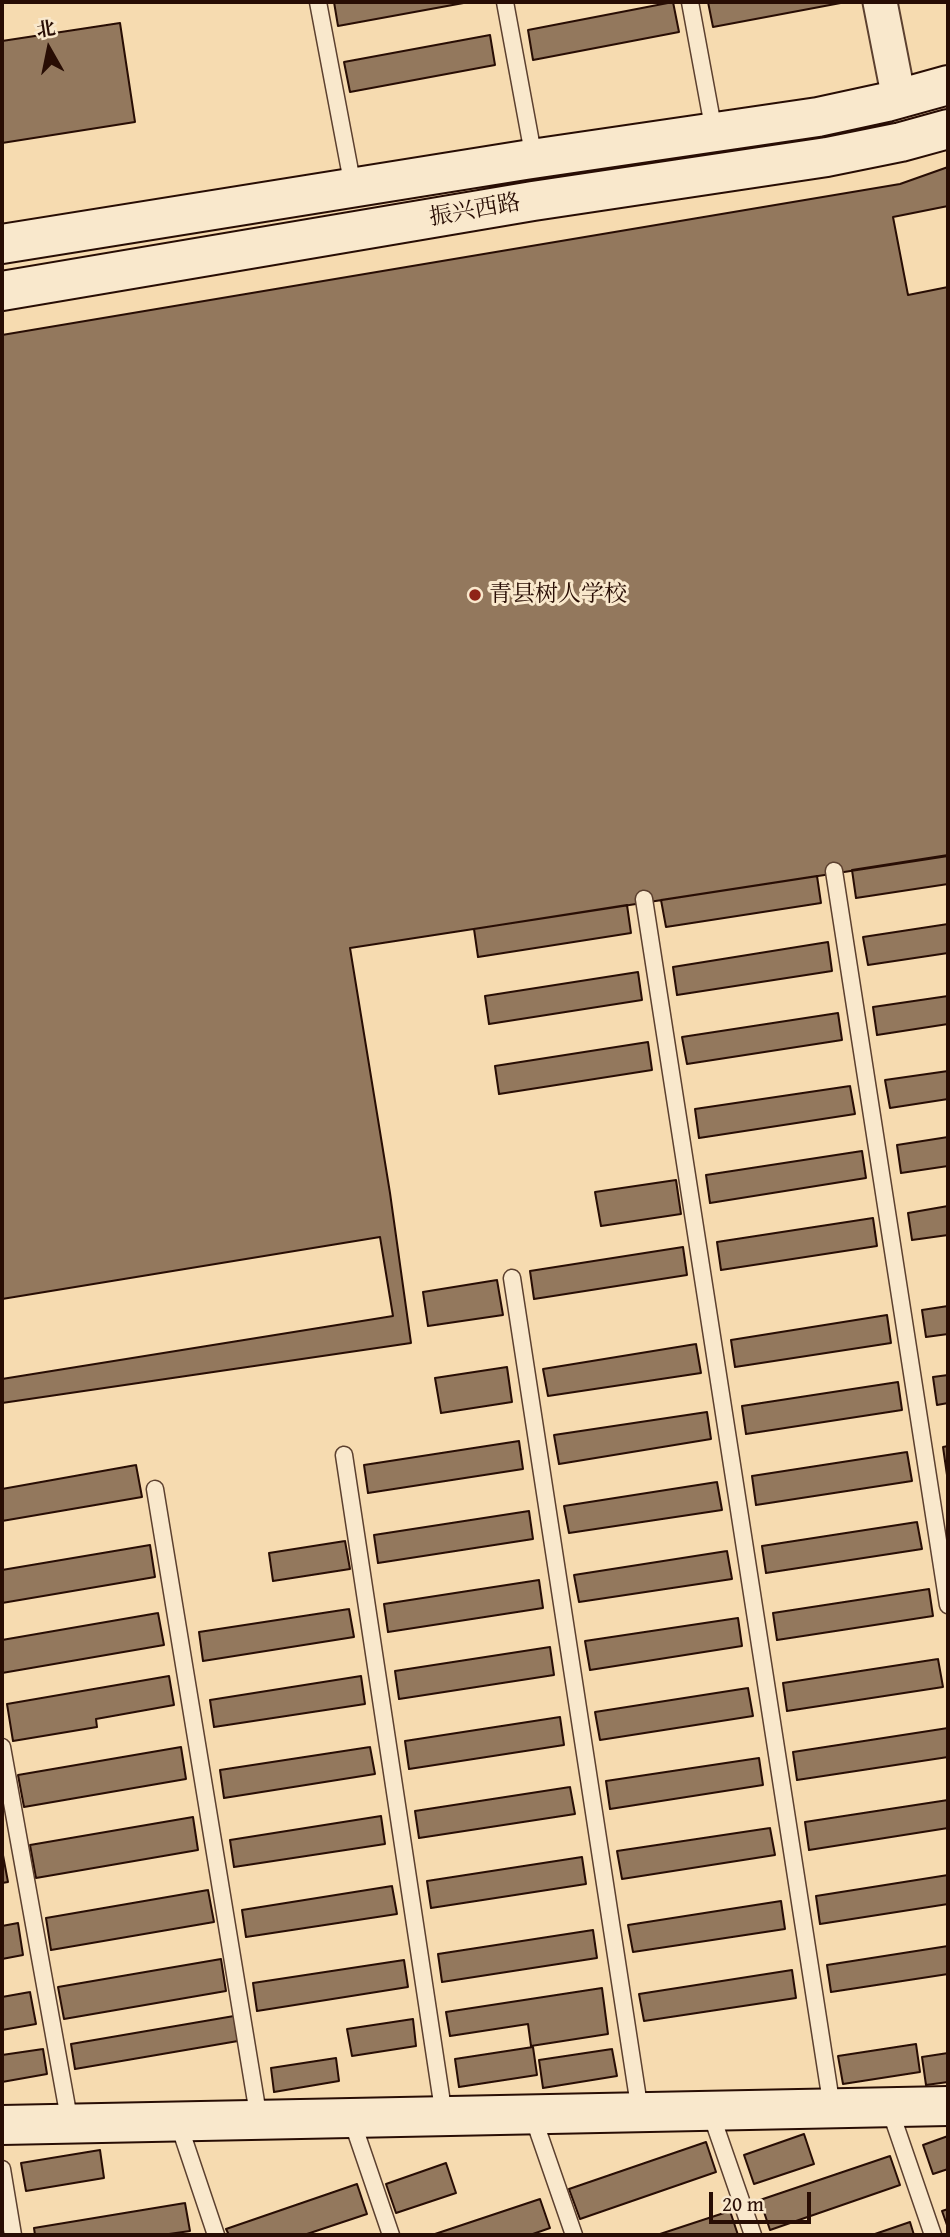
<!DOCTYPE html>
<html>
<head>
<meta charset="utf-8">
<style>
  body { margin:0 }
  #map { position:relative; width:950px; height:2237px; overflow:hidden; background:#f6dbb0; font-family:"Gentium Book Plus","Noto Serif SC",serif }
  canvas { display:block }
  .frame { position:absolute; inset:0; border:4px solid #280d04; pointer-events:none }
  .north { position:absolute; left:14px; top:14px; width:70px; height:70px; -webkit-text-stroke:5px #f9e8cc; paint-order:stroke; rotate:351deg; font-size:19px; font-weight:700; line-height:28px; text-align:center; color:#280d04 }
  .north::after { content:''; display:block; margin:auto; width:24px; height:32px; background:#280d04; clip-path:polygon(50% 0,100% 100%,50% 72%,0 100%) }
  .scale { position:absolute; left:709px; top:2192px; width:102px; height:32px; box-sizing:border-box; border:4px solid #280d04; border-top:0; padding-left:9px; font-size:21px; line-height:24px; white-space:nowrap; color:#280d04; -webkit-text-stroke:5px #f9e8cc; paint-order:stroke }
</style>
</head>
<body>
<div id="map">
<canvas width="950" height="2237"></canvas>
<div class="frame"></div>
<div class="north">北</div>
<div class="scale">20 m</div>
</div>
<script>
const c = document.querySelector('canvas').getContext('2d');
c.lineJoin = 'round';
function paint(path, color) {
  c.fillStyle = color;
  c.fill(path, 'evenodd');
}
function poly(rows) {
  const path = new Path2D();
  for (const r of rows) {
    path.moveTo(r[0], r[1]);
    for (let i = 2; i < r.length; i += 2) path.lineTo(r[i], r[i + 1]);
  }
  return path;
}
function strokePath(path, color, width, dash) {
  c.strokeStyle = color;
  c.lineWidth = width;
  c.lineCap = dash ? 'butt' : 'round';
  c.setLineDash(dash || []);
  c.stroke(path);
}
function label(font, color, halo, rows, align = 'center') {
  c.font = font + ' "Gentium Book Plus","Noto Serif SC",serif';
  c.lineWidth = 6;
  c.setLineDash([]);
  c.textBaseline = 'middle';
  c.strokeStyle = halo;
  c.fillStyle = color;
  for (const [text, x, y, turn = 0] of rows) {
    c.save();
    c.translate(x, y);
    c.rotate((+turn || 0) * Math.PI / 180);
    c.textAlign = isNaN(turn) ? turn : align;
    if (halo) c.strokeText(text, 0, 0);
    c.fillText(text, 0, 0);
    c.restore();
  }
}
const building = poly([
  [334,2,469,2,338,26,334,2],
  [673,2,679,32,533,60,528,30,673,2],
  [708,2,846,2,713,27,708,2],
  [120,23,135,122,2,143,2,41,120,23],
  [490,35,495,65,350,92,344,62,490,35],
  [948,167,948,856,350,948,390,1193,411,1343,2,1403,2,335,900,184,948,167],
  [948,206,948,287,908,295,893,217,948,206],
  [948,855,948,884,856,898,852,870,948,855],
  [817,876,821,903,666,927,661,900,817,876],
  [627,905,631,933,478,957,474,929,627,905],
  [948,924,948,953,868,965,863,937,948,924],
  [828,942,832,971,677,995,673,967,828,942],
  [638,972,642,1000,489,1024,485,996,638,972],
  [948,996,948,1024,877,1035,873,1007,948,996],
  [838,1013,842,1040,687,1064,682,1037,838,1013],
  [648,1042,652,1070,499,1094,495,1066,648,1042],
  [948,1071,948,1099,890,1108,885,1080,948,1071],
  [850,1086,855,1114,699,1138,695,1109,850,1086],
  [948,1137,948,1166,901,1173,897,1145,948,1137],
  [862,1151,866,1178,710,1203,706,1175,862,1151],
  [676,1180,681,1214,601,1226,595,1192,676,1180],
  [948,1206,948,1235,912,1240,908,1213,948,1206],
  [873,1218,877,1246,721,1270,717,1242,873,1218],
  [380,1237,393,1316,2,1379,2,1299,380,1237],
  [683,1247,687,1275,534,1299,530,1271,683,1247],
  [497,1280,503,1315,428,1326,423,1292,497,1280],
  [948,1306,948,1334,926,1337,922,1310,948,1306],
  [887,1315,891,1343,735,1367,731,1340,887,1315],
  [696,1344,701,1373,548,1396,543,1369,696,1344],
  [507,1367,512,1402,441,1413,435,1378,507,1367],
  [948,1375,948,1403,937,1405,933,1377,948,1375],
  [898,1382,902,1410,746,1434,742,1406,898,1382],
  [707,1412,711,1439,559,1464,554,1435,707,1412],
  [519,1441,523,1469,368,1493,364,1465,519,1441],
  [948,1446,948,1475,947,1475,943,1447,948,1446],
  [907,1452,912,1481,756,1505,752,1476,907,1452],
  [136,1465,142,1497,2,1521,2,1489,136,1465],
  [717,1482,722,1510,569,1533,564,1506,717,1482],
  [529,1511,533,1539,378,1563,374,1535,529,1511],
  [917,1522,922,1549,766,1573,762,1546,917,1522],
  [345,1541,350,1569,273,1581,269,1553,345,1541],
  [150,1545,155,1577,2,1603,2,1570,150,1545],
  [727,1551,732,1579,579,1602,574,1575,727,1551],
  [539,1580,543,1608,388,1632,384,1604,539,1580],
  [929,1589,933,1616,777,1640,773,1613,929,1589],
  [349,1609,354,1637,203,1661,199,1632,349,1609],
  [158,1613,164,1645,2,1673,2,1640,158,1613],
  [738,1618,742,1646,590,1670,585,1641,738,1618],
  [550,1647,554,1675,399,1699,395,1671,550,1647],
  [938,1659,943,1687,787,1711,783,1683,938,1659],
  [169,1676,174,1705,96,1719,97,1727,13,1741,7,1704,169,1676],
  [361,1676,365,1704,214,1727,210,1700,361,1676],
  [748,1688,753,1716,600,1740,595,1712,748,1688],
  [560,1717,564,1745,409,1769,405,1741,560,1717],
  [948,1728,948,1757,797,1780,793,1752,948,1728],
  [181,1747,186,1779,24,1807,18,1775,181,1747],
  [370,1747,375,1774,224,1798,220,1770,370,1747],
  [759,1758,763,1785,610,1809,606,1781,759,1758],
  [570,1787,575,1814,419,1838,415,1811,570,1787],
  [948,1800,948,1828,809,1850,805,1822,948,1800],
  [381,1816,385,1844,234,1867,230,1840,381,1816],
  [193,1817,198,1850,36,1878,30,1845,193,1817],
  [770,1828,775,1855,622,1879,617,1851,770,1828],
  [2,1850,8,1882,2,1883,2,1850],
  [582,1857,586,1884,431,1908,427,1881,582,1857],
  [948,1875,948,1904,820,1924,816,1896,948,1875],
  [392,1886,397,1914,246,1937,242,1910,392,1886],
  [208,1890,214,1922,51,1950,46,1918,208,1890],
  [781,1901,785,1929,633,1952,628,1925,781,1901],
  [18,1923,23,1955,2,1959,2,1926,18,1923],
  [593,1930,597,1958,442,1982,438,1954,593,1930],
  [948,1946,948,1974,831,1992,827,1965,948,1946],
  [221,1959,226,1991,64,2019,58,1987,221,1959],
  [404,1960,408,1987,257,2011,253,1983,404,1960],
  [792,1970,796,1998,644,2021,639,1994,792,1970],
  [602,1988,608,2034,531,2046,528,2024,450,2036,446,2012,602,1988],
  [30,1992,36,2024,2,2030,2,1997,30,1992],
  [234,2016,238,2041,75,2069,71,2044,234,2016],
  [413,2019,416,2046,352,2056,347,2029,413,2019],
  [916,2044,920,2072,843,2084,838,2056,916,2044],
  [533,2047,537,2075,459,2087,455,2059,533,2047],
  [43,2049,47,2074,2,2082,2,2055,43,2049],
  [612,2049,617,2076,543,2088,539,2060,612,2049],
  [948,2053,948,2082,926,2085,922,2057,948,2053],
  [336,2058,339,2081,274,2092,271,2068,336,2058],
  [804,2134,814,2164,754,2184,744,2155,804,2134],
  [948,2136,948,2169,933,2174,923,2145,948,2136],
  [706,2142,716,2172,580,2219,569,2189,706,2142],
  [100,2150,104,2178,26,2191,21,2163,100,2150],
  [890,2156,900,2185,770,2230,760,2200,890,2156],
  [446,2163,456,2193,396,2213,386,2184,446,2163],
  [357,2184,367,2214,304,2235,229,2235,226,2229,357,2184],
  [540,2199,550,2228,530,2235,432,2235,540,2199],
  [185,2203,190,2231,162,2235,35,2235,34,2228,185,2203],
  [948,2209,948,2228,942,2211,948,2209],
  [730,2211,738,2235,657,2235,730,2211],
  [910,2222,914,2235,872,2235,910,2222]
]);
paint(building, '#93785d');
strokePath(building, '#280d04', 2);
const lane = poly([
  [318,2,353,187],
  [505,2,534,159],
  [690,2,714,132],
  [834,871,948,1605],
  [644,899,832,2108],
  [512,1278,640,2112],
  [344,1455,444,2116],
  [155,1489,259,2120],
  [2,1747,70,2124],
  [889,2107,933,2235],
  [710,2111,753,2235],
  [532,2114,574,2235],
  [351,2118,391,2235],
  [178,2122,216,2235],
  [2,2169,13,2235]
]);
const street = poly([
  [880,2,899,99]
]);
const secondary = poly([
  [2,244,525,160,818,117,887,102,948,85],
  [2,291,533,201,827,157,901,142,948,129],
  [2,2125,948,2106]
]);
strokePath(lane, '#5c402f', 19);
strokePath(street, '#5c402f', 37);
strokePath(secondary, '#280d04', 42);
strokePath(lane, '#f9e8cc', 16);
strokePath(street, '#f9e8cc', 33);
strokePath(secondary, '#f9e8cc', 38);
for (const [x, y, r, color] of [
  [475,595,7,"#8f2418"]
]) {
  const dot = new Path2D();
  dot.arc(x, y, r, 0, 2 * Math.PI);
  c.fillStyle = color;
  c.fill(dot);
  strokePath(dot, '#f9e8cc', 2.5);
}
label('23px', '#280d04', '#f9e8cc', [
  ["振兴西路",475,211,-10]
]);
label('23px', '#280d04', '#f9e8cc', [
  ["青县树人学校",489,595]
], 'left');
</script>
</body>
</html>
